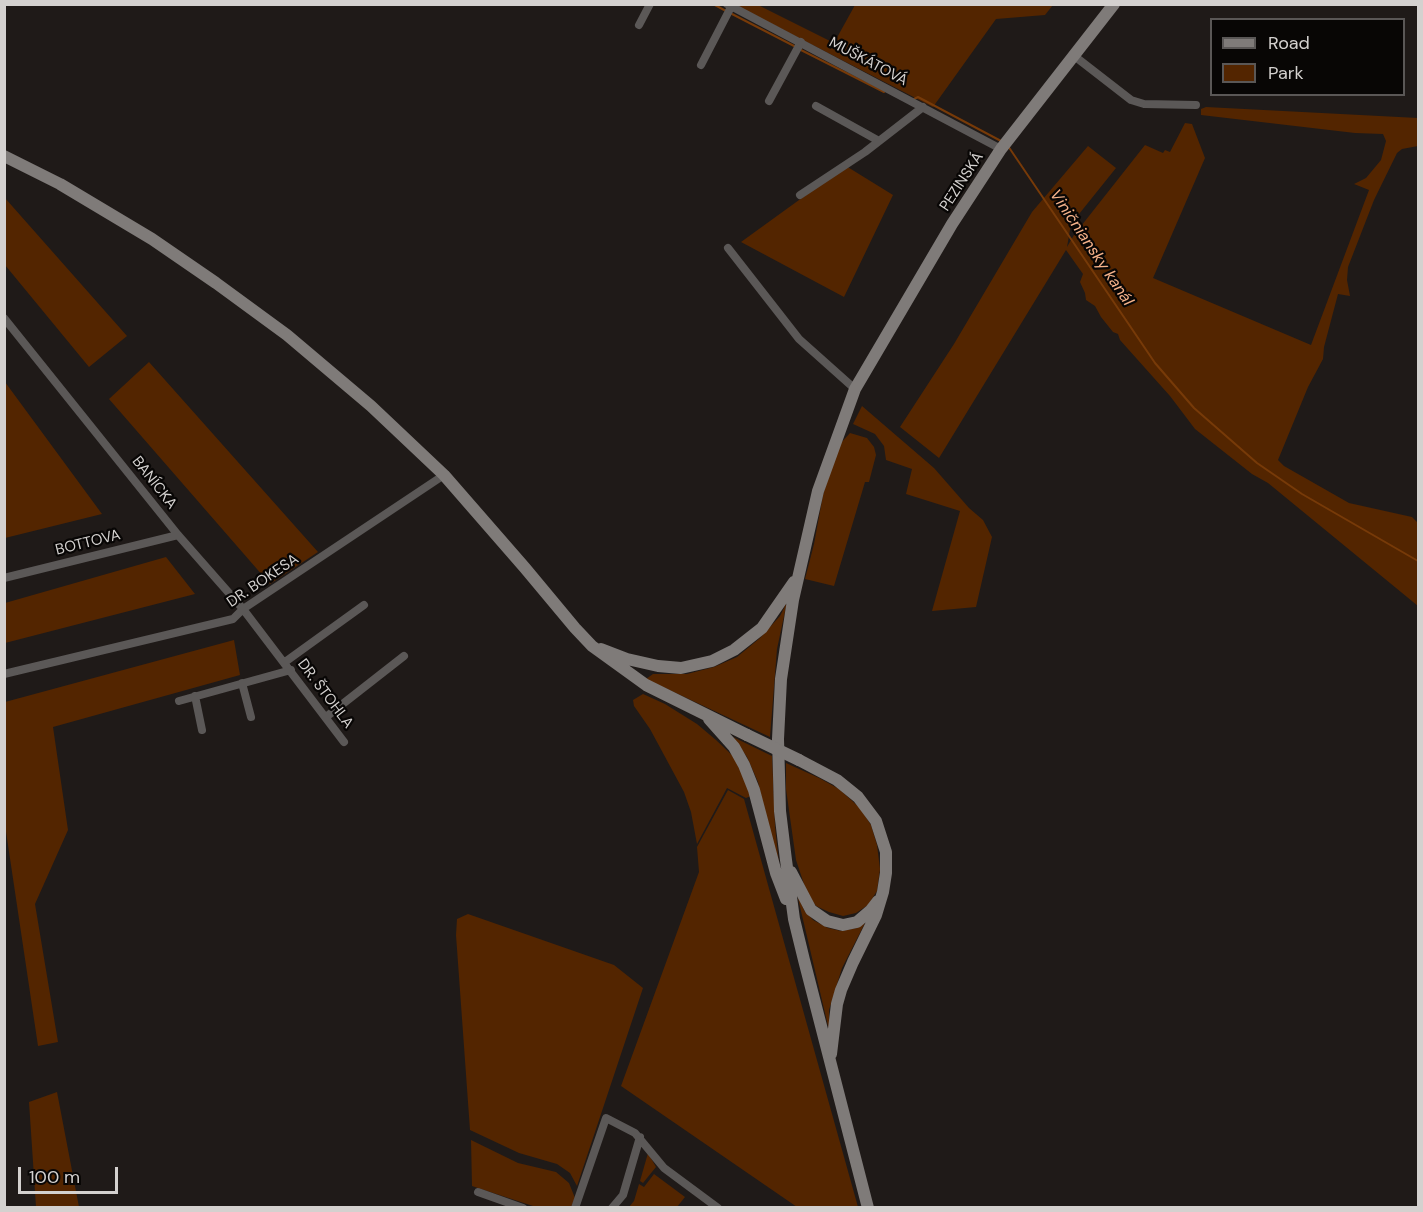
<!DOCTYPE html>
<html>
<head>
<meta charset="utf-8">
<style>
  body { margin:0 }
  #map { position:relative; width:1423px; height:1212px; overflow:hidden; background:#1f1a18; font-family:"DM Sans",sans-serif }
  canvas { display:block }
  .frame { position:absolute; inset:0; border:6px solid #d4d1cf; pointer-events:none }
  .legend { position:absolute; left:1210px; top:18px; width:195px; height:78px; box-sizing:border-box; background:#080605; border:2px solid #5a5756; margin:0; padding:8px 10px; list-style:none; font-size:18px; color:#d4d1cf }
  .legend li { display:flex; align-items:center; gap:12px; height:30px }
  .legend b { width:30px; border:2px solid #5a5756 }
  .scale { position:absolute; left:18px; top:1167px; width:100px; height:27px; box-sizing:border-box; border:3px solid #d4d1cf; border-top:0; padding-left:8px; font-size:18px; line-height:21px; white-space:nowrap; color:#d4d1cf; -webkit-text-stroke:4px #080605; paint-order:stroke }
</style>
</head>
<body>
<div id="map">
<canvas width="1423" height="1212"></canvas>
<div class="frame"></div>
<ul class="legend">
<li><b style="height:8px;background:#7f7b79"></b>Road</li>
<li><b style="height:16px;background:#532500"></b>Park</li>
</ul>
<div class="scale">100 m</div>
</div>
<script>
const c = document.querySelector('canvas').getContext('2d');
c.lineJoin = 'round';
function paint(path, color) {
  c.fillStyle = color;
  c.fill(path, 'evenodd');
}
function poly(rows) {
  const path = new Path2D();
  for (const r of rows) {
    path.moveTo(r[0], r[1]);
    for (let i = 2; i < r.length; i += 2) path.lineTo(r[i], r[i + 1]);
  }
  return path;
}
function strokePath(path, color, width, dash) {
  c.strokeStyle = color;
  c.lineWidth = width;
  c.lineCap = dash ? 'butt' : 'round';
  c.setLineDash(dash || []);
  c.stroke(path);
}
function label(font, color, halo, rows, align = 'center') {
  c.font = font + ' "DM Sans",sans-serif';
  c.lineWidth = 4.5;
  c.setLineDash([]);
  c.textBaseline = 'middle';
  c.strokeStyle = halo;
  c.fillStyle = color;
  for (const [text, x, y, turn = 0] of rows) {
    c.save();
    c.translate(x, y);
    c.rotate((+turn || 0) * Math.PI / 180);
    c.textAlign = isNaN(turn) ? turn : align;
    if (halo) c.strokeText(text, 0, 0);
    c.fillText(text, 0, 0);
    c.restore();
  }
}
paint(poly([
  [735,5,758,5,834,43,855,5,1053,5,1045,15,996,19,933,107],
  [1206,107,1418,118,1418,146,1402,149,1397,153,1374,200,1348,267,1347,280,1350,296,1338,294,1324,347,1323,359,1308,387,1278,460,1284,466,1349,503,1412,517,1418,523,1418,606,1268,483,1252,474,1195,429,1170,396,1120,340,1118,334,1113,332,1101,317,1095,306,1086,300,1085,293,1080,282,1083,274,1066,250,939,458,900,427,954,344,1032,212,1088,146,1116,168,1071,224,1067,247,1074,235,1145,145,1163,153,1165,150,1170,152,1185,123,1192,124,1205,158,1153,278,1311,345,1369,190,1354,184,1366,178,1381,160,1386,141,1383,134,1355,133,1201,115,1201,109],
  [846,166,893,195,844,297,741,242],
  [5,198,127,336,89,367,5,265],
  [149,362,318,552,270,584,109,399],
  [5,382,102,514,5,538],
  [862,406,934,468,969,508,983,520,992,537,976,607,932,611,960,511,906,494,912,469,886,460,884,446,875,434,853,424],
  [850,433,867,438,874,447,876,455,869,482,865,482,834,586,805,579,814,544,823,495,838,446],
  [166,557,195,594,5,643,5,603],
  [787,602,777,649,770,737,646,679,653,674,687,674,714,667,737,657,760,638,780,616],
  [234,640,240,675,53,727,68,830,35,904,58,1042,38,1046,5,825,5,702],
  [643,694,665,704,697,724,716,740,735,758,751,796,746,798,727,788,697,844,691,812,684,792,650,729,634,706,633,700],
  [733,737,772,756,775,826,780,874,758,782,747,757],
  [786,763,819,778,839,789,860,808,871,825,877,845,880,869,877,891,868,905,856,913,843,916,829,912,816,906,807,893,796,860,786,789],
  [728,790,744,799,858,1207,797,1207,621,1086,699,872,697,847],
  [797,894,804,910,813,920,828,928,841,931,857,928,865,923,842,968,829,1010,829,1030],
  [468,914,614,965,643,988,577,1186,570,1173,557,1164,519,1153,470,1130,456,935,457,919],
  [57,1092,79,1207,36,1207,29,1102],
  [471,1140,518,1163,556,1172,569,1183,575,1198,571,1207,536,1207,472,1186],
  [648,1153,656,1167,643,1183,640,1181],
  [654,1174,685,1197,677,1207,629,1207,634,1201,639,1184,644,1187]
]), '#532500');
strokePath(poly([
  [713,4,726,11],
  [732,14,796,47],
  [801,50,884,92],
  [914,99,918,97,1001,141],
  [1008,146,1155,363,1194,408,1257,463,1302,494,1418,561]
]), '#773a08', 2);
strokePath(poly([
  [727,4,1001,149],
  [639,25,650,4],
  [1073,55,1131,100,1144,104,1196,105],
  [701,65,731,7],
  [769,101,801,42],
  [816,106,879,141],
  [800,195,865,152,923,107],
  [728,248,799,339,855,389],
  [4,318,178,535,243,609,344,742],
  [4,578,178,535],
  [285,662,364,605],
  [4,674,233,619,243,609,444,475],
  [242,683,251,717],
  [195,696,202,730],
  [179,701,291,670],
  [326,717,404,656],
  [478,1192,523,1208],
  [575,1208,606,1118,635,1133,664,1168,718,1208],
  [612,1208,623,1195,640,1137]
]), '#5b5857', 8);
strokePath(poly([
  [4,156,60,184,152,239,216,283,287,335,371,406,444,475,525,568,575,628,592,646,646,685,747,735],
  [601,649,627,659,658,666,681,668,712,661,734,650,762,628,794,582],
  [709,719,734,747,744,765,754,790,776,873,786,899],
  [799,760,837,780,858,797,876,821,886,852,886,873,883,892,876,915,853,962,841,990,837,1004,831,1054],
  [791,872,811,910,827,921,843,925,857,922,871,910,878,901],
  [868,1208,804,960,794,919,786,860,780,811,778,739,781,679,793,600,818,491,855,389,952,224,1001,149,1114,4]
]), '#7f7b79', 12);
strokePath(poly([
  [747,735,799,760]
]), '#7f7b79', 12);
label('15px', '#d4d1cf', '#080605', [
  ["MUŠKÁTOVÁ",868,62,28],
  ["PEZINSKÁ",962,182,-57],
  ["BANÍCKA",154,483,52],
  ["BOTTOVA",88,543,-14],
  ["DR. BOKESA",263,581,-34],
  ["DR. ŠTOHLA",325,694,53]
]);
label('italic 16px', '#f5b28a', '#080605', [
  ["Viničniansky kanál",1091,248,56]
]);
</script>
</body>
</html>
